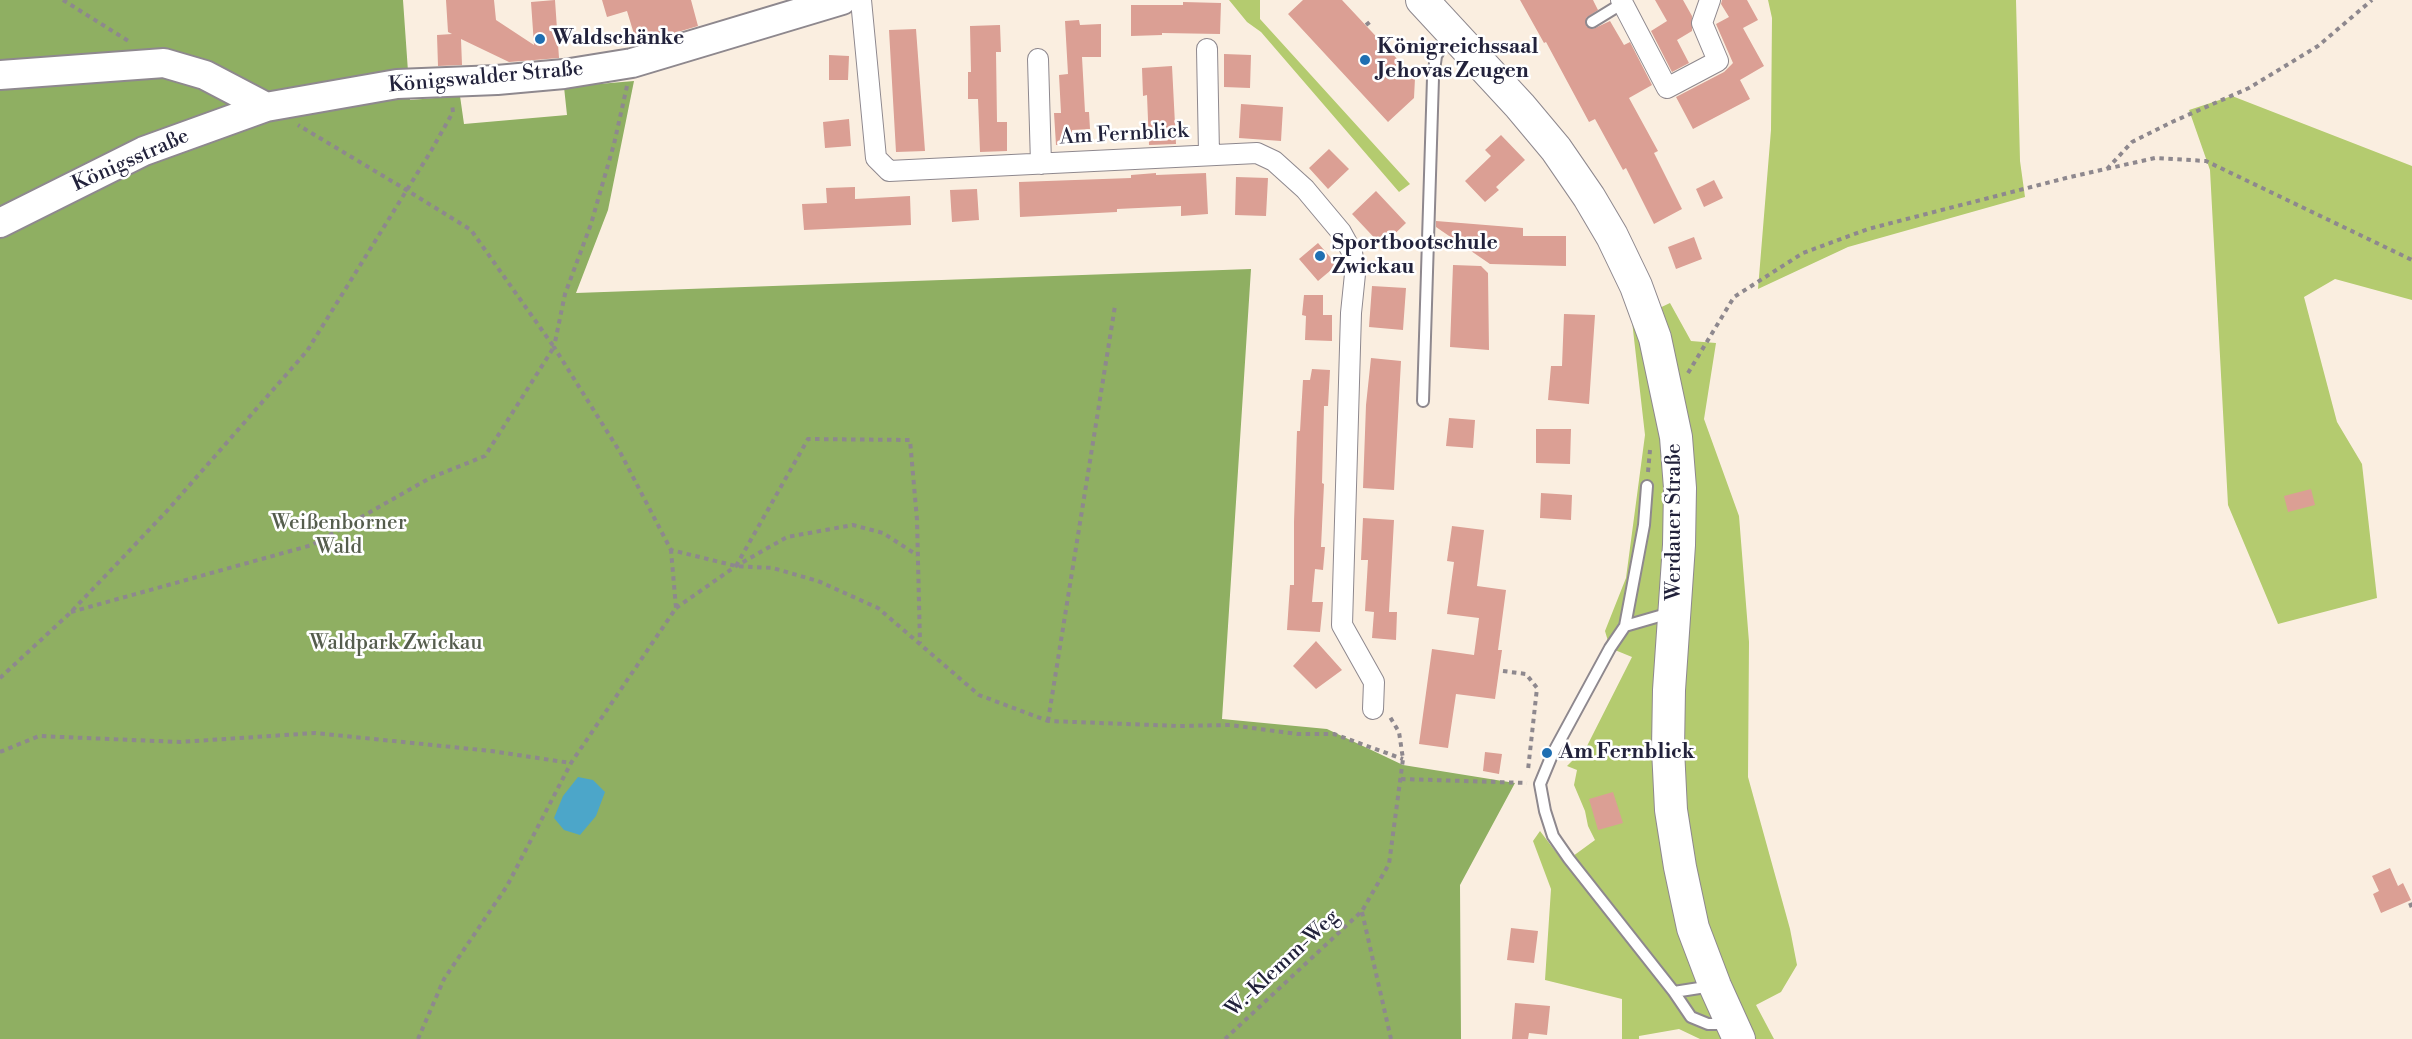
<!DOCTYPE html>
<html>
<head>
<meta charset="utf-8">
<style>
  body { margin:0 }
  canvas { display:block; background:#faeee0 }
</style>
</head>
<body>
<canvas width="2412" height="1039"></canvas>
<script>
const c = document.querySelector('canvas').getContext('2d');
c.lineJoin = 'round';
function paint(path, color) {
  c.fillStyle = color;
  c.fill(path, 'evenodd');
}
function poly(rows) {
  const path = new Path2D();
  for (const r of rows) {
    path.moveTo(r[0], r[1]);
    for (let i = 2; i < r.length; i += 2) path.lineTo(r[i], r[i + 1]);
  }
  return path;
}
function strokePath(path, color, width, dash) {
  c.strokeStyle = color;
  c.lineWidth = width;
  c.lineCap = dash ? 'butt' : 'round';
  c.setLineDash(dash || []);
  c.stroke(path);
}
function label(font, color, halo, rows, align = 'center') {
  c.font = font + ' "Libre Bodoni",serif';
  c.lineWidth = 5;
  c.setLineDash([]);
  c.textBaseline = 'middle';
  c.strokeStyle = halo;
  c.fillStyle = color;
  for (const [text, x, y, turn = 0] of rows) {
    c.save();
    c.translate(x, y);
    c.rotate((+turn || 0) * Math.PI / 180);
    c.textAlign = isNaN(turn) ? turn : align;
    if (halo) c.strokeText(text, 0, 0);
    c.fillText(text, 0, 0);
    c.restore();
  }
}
paint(poly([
  [1229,0,1260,0,1260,19,1410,184,1399,192,1261,32,1247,22],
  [1768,0,2016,0,2020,161,2025,197,1848,247,1758,289,1771,130,1772,18],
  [2232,96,2412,166,2412,300,2335,279,2304,297,2337,422,2362,464,2377,598,2278,624,2228,505,2210,170,2189,110],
  [1670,303,1691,341,1716,343,1704,419,1739,516,1749,642,1748,777,1790,929,1797,965,1781,992,1756,1005,1774,1039,1700,1039,1679,1029,1639,1036,1639,1039,1622,1039,1622,999,1545,980,1551,889,1533,841,1540,831,1562,860,1569,859,1595,840,1588,826,1585,811,1574,785,1577,770,1567,766,1587,746,1632,657,1610,648,1605,631,1626,578,1645,435,1632,321]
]), '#b4cb6f');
paint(poly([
  [0,0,403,0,410,100,460,96,464,124,567,115,564,87,634,81,608,210,576,293,1251,269,1222,719,1327,729,1403,765,1515,783,1460,885,1461,1039,0,1039]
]), '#8faf62');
paint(poly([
  [578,777,593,780,605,792,596,816,580,835,564,830,554,818,563,796]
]), '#4ca6c9');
paint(poly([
  [446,0,494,0,496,20,534,45,531,2,555,0,559,58,509,62,461,39,462,65,438,66,437,35,452,34,448,32],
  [602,0,691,0,698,26,637,44,627,11,607,17],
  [1303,0,1342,0,1415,78,1414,98,1388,122,1288,14],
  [1520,0,1593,0,1598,10,1586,18,1586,26,1593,29,1610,21,1624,45,1630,42,1652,85,1629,98,1658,151,1654,153,1682,209,1654,224,1626,168,1623,170,1595,119,1589,122,1546,42,1544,43],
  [1655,0,1683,0,1692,16,1692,31,1677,40,1689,63,1672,72,1651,31,1667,21],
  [1722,0,1747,0,1758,20,1743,28,1764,66,1740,80,1750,99,1693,129,1676,97,1724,72,1733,63,1716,24,1729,17,1721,4],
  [1183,2,1221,3,1220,34,1162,33,1162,35,1131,36,1131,5,1183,5],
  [1079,20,1080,25,1101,24,1101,57,1082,57,1085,112,1089,112,1090,129,1072,130,1073,145,1056,145,1054,113,1061,113,1059,75,1068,74,1065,21],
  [1000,25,1001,52,996,52,997,122,1007,122,1007,151,980,152,978,99,968,99,968,72,971,72,970,26],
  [916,29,925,151,896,152,889,30],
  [1224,54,1251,55,1250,88,1224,87],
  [829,55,849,56,848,80,829,80],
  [1172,66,1176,144,1149,145,1147,95,1143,96,1142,68],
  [1241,104,1283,107,1281,141,1239,138],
  [849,119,851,146,825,148,823,122],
  [1501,135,1525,160,1496,187,1499,190,1485,202,1465,181,1491,156,1485,150],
  [1329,149,1349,169,1328,189,1309,168],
  [1156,173,1156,175,1206,173,1208,214,1181,216,1181,206,1117,209,1117,212,1020,217,1019,182,1131,178,1131,175],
  [1236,177,1268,178,1266,216,1235,215],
  [1714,180,1723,198,1704,207,1696,189],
  [855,187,855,199,910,196,911,225,804,230,802,204,827,203,826,188],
  [977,189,979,220,952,222,950,190],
  [1376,191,1406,223,1382,246,1352,214],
  [1436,221,1523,228,1523,236,1566,236,1566,266,1490,264,1436,227],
  [1694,237,1702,259,1676,269,1668,247],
  [1318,243,1337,265,1318,281,1299,259],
  [1453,265,1481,266,1488,273,1489,350,1450,347],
  [1372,286,1406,288,1403,330,1369,327],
  [1304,295,1323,295,1323,315,1332,315,1332,341,1305,340,1306,316,1302,315],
  [1564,314,1595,315,1589,404,1548,400,1551,366,1562,366],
  [1371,358,1401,361,1394,490,1363,488,1366,405],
  [1312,369,1330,370,1328,406,1324,406,1322,483,1324,484,1321,547,1325,547,1323,570,1315,569,1312,602,1323,602,1320,632,1287,630,1290,585,1294,585,1294,522,1297,431,1300,431,1303,380,1310,380],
  [1449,418,1475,420,1473,448,1446,446],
  [1536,429,1571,429,1570,464,1536,463],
  [2311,489,2315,505,2288,512,2284,496],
  [1541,493,1572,495,1571,520,1540,518],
  [1363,518,1394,520,1389,612,1397,612,1396,640,1372,638,1374,612,1365,611,1368,560,1361,560],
  [1452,526,1484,530,1477,586,1506,590,1498,650,1502,650,1495,699,1456,694,1448,748,1419,744,1432,649,1474,655,1479,618,1447,614,1454,562,1447,561],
  [1316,641,1342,670,1316,689,1293,666],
  [1485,752,1502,754,1499,774,1483,771],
  [1613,792,1623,823,1598,830,1589,799],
  [2390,868,2398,886,2403,883,2411,900,2381,913,2373,894,2379,891,2372,876],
  [1511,928,1538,931,1534,963,1507,960],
  [1515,1003,1550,1006,1547,1035,1529,1033,1528,1039,1512,1039]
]), '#db9f94');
const lane = poly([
  [1592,22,1623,3],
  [1423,401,1433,78,1436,56,1450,33],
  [1670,613,1625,626,1610,648,1552,755,1540,784,1545,811,1553,836,1569,859,1674,992,1712,986],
  [1625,626,1644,525,1647,486],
  [1674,992,1691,1017,1708,1024,1729,1024]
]);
const street = poly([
  [861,0,876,158,889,171,1257,153,1274,161,1305,189,1341,232,1352,252,1355,274,1351,313,1342,625,1374,682,1373,709],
  [1621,0,1667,88,1718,61,1702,23,1710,0],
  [1207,49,1209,154],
  [1038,59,1041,164]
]);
const secondary = poly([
  [0,75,164,63,205,75,266,107],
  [0,223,144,151,266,107,397,84,497,80,564,74,632,63,842,0]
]);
const primary = poly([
  [1422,0,1520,106,1556,149,1589,197,1612,236,1636,286,1655,338,1676,437,1680,488,1679,545,1669,690,1668,749,1671,810,1680,867,1693,928,1715,986,1739,1039]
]);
strokePath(lane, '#8e888e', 14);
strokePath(street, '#8e888e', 22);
strokePath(secondary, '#8e888e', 32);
strokePath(primary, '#8e888e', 34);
strokePath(poly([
  [63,0,130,42],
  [1366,25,1371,21],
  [1382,43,1387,39],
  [627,86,614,144,591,224,565,294,554,347,620,452,671,550,736,566,773,568,818,581,878,608,979,695,1048,721,1179,726,1230,725,1297,734,1334,734,1403,759],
  [2107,169,2132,142,2172,122,2249,88,2318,46,2372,0],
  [1688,373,1734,297,1803,253,1868,229,2070,177,2155,158,2206,161,2412,260],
  [1648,472,1650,450],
  [736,566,808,439,910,440,917,520,920,643],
  [676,608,736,566,787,537,853,525,883,533,917,555],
  [71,612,312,545,430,478,485,456,554,347,471,230,405,189,298,125],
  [1503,671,1526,674,1537,688,1528,770],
  [0,678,71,612,166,512,307,351,431,151,453,112,452,104],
  [1048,721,1115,306],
  [0,752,39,736,180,742,315,733,491,751,571,763],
  [1401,779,1527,783],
  [2410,903,2412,908],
  [1362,912,1391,1039],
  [418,1039,444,979,507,886,571,763,676,608,671,550],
  [1225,1039,1362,911,1389,864,1403,759,1399,732,1390,717]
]), '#8e888e', 4, [4.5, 4.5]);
strokePath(lane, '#fff', 10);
strokePath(street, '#fff', 20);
strokePath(secondary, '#fff', 28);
strokePath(primary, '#fff', 32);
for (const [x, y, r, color] of [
  [540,39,6,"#1f6fb2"],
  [1365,60,6,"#1f6fb2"],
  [1320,256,6,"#1f6fb2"],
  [1547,753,6,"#1f6fb2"]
]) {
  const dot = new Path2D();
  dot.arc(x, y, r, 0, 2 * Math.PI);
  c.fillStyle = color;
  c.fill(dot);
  strokePath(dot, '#fff', 2);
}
label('bold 21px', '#22223b', '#fff', [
  ["Waldschänke",552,39],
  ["Königreichssaal",1377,48],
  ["Jehovas Zeugen",1377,72],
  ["Sportbootschule",1332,244],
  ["Zwickau",1332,268],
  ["Am Fernblick",1559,753]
], 'left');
label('21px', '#22223b', '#fff', [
  ["Königswalder Straße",486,78,-5],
  ["Am Fernblick",1124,135,-3],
  ["Königsstraße",131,161,-24],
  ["Werdauer Straße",1675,522,-90],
  ["W.-Klemm-Weg",1283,964,-43]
]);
label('21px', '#555d4d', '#fff', [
  ["Weißenborner",339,524],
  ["Wald",339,548],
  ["Waldpark Zwickau",396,644]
]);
</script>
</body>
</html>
